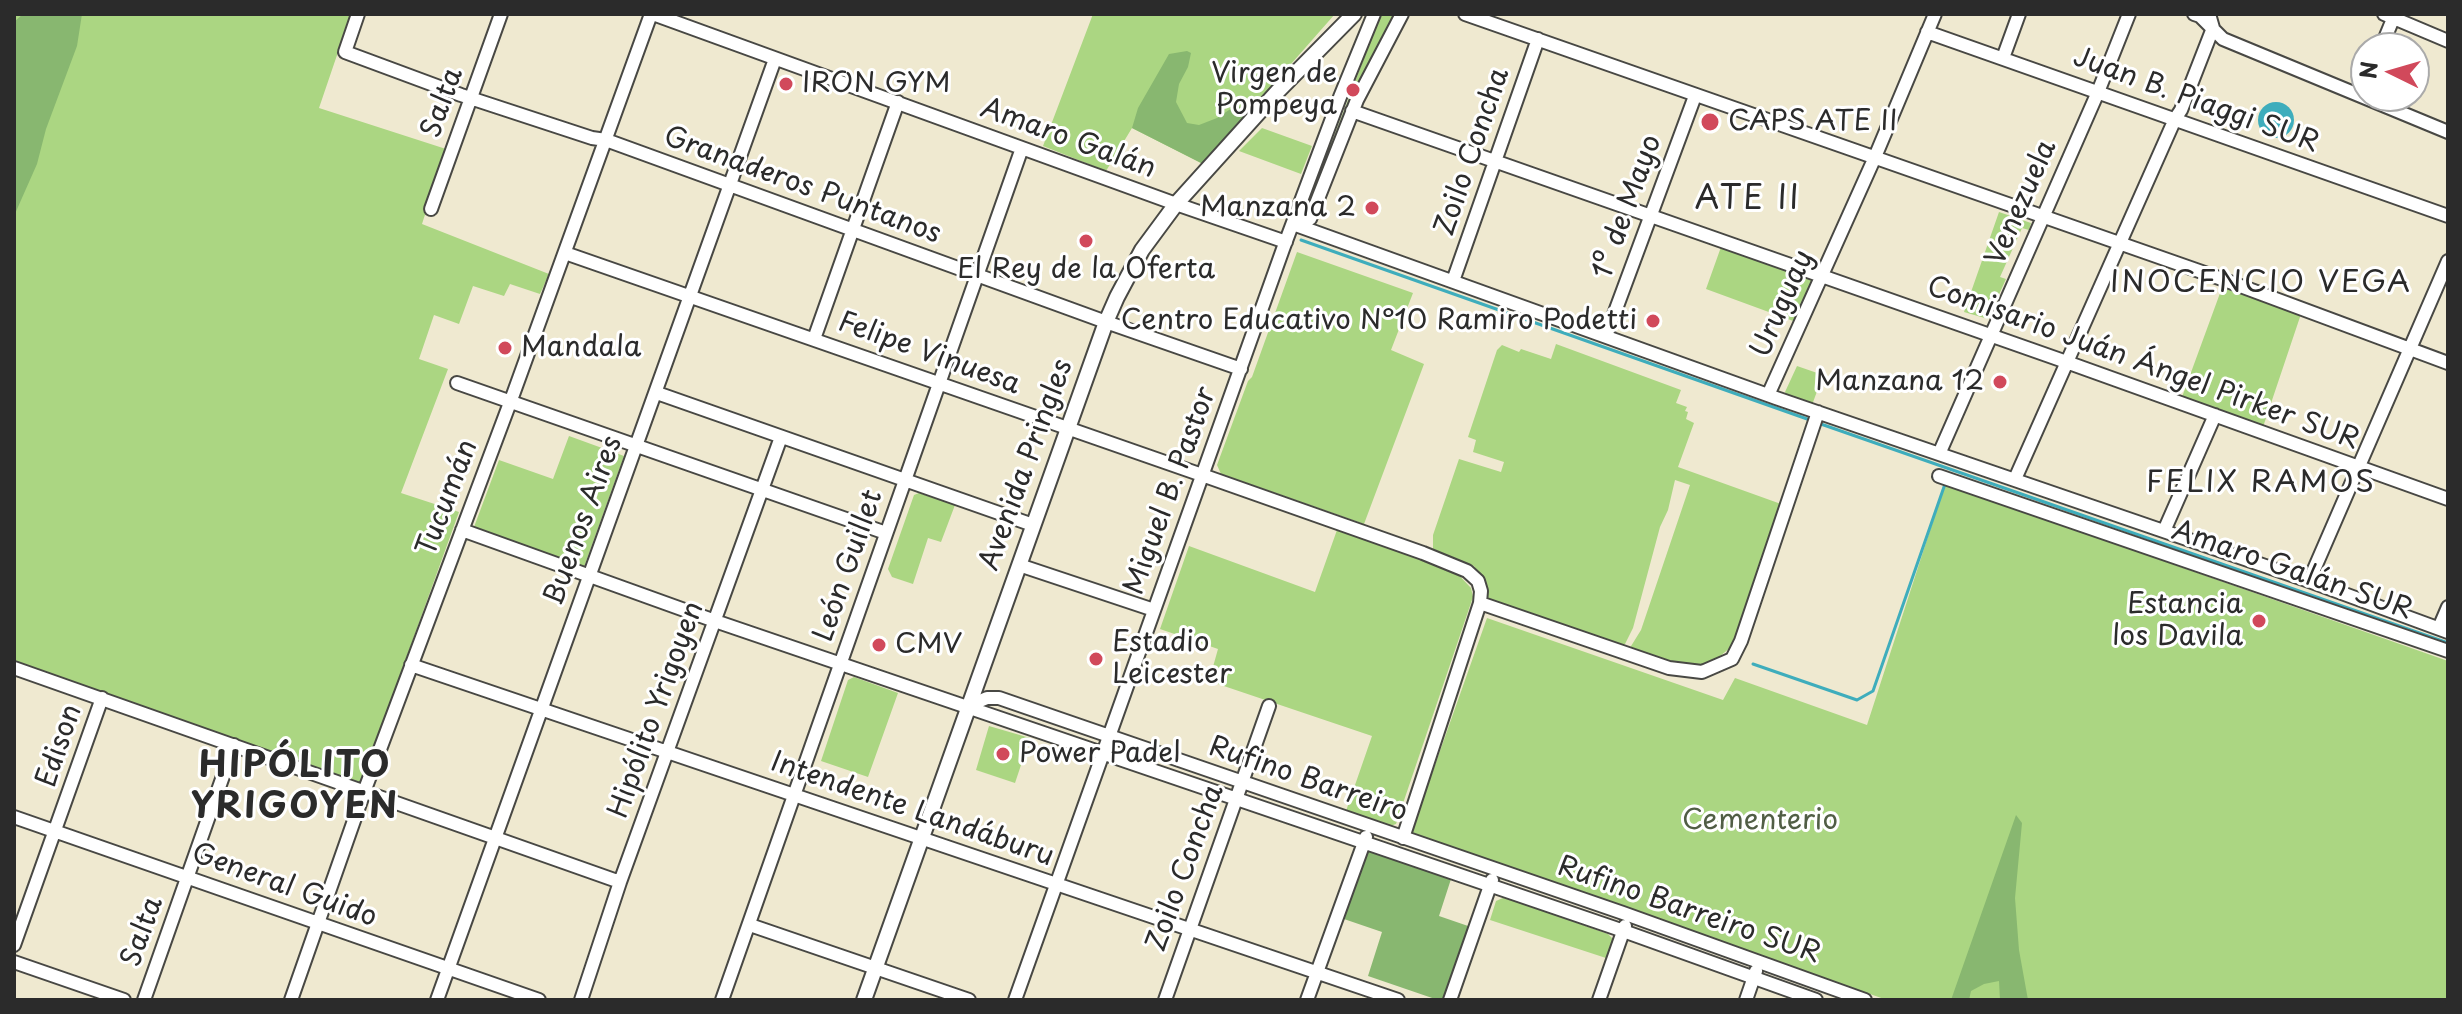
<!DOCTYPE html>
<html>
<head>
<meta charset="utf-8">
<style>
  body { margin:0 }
  #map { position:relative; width:2462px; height:1014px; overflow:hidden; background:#efe9d0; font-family:"Playpen Sans",sans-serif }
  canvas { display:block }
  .frame { position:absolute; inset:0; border:16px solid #2b2b2b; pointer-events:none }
  .north { position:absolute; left:2350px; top:32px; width:80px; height:80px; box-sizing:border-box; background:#fff; border:2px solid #aaa; border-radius:50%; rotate:275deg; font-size:22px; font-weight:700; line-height:32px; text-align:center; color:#2b2b2b }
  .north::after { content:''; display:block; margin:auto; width:28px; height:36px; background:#d1495b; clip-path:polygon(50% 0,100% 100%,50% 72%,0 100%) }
</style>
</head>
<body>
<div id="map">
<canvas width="2462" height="1014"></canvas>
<div class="frame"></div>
<div class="north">N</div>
</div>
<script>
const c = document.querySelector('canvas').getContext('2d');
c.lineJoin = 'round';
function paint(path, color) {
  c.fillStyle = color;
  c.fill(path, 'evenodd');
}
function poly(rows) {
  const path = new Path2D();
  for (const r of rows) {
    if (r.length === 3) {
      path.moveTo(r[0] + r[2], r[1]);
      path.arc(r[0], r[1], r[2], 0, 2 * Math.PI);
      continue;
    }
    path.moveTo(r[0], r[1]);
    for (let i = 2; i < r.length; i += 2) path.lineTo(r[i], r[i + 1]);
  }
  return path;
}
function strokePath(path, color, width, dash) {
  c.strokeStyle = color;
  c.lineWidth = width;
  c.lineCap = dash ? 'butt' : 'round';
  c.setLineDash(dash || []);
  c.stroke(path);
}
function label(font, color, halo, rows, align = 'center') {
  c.font = font + ' "Playpen Sans",sans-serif';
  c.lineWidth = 6;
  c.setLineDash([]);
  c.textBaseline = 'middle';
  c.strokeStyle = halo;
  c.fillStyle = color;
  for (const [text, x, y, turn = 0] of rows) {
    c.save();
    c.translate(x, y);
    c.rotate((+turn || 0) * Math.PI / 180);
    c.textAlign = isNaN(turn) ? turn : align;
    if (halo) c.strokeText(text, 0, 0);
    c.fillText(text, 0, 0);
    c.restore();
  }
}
paint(poly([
  [14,14,351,14,319,108,446,149,422,224,549,274,540,294,510,284,504,296,473,286,459,324,434,315,419,359,448,369,401,493,459,512,360,786,14,667],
  [1093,14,1335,14,1203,164,1132,128,1106,171,1043,146],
  [1381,14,1396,14,1359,84,1310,210,1304,214],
  [1262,128,1312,146,1301,174,1239,151],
  [1999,212,2031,223,2029,230,2022,228,2000,277,2006,279,1988,319,1964,312],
  [1721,247,1811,278,1813,283,1796,322,1706,289],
  [1297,252,1413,293,1391,350,1424,364,1364,524,1221,474,1217,465,1248,381,1252,377],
  [2223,285,2301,314,2263,427,2182,397],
  [1556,344,1681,390,1676,403,1687,407,1685,411,1688,412,1686,419,1694,423,1678,467,1781,504,1735,637,1731,647,1719,657,1703,665,1690,666,1667,663,1628,651,1641,630,1690,485,1675,480,1668,510,1660,527,1633,628,1625,644,1619,647,1500,608,1487,598,1485,586,1474,566,1433,551,1433,535,1459,459,1501,472,1504,462,1473,452,1476,440,1468,437,1497,350,1502,345,1519,352,1521,349,1551,359],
  [1797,366,1823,375,1812,405,1787,397,1785,392],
  [569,436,624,456,584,567,474,527,499,460,553,479],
  [1945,484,2448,661,2448,1000,1887,1000,1411,833,1487,618,1723,700,1735,678,1867,725],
  [919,493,955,505,941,542,928,538,913,584,892,577,888,569,914,495],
  [1337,530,1455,571,1471,588,1473,597,1396,824,1390,826,1346,811,1372,736,1209,681,1218,649,1160,629,1189,546,1315,592],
  [854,677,898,693,868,777,821,761,848,680],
  [989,726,1030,738,1015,783,976,770],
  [1505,897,1608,934,1614,940,1609,959,1490,920,1496,901]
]), '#abd682');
paint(poly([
  [23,14,82,14,77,46,46,129,37,164,14,216,14,22],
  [1187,51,1191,53,1188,67,1179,84,1176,102,1187,123,1199,125,1217,118,1235,106,1242,107,1246,111,1246,115,1203,164,1132,128,1138,108,1169,54],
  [2016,815,2022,823,2015,898,2019,950,2028,1000,2000,1000,1999,981,1984,984,1971,991,1969,1000,1951,1000],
  [1364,850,1451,879,1439,916,1471,927,1446,1000,1438,1000,1368,976,1382,932,1341,918]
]), '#88b770');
paint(poly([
  [2276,120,18]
]), '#3eadbc');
strokePath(poly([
  [1301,240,1810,420],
  [1818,423,2448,643],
  [1753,664,1857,700,1873,691,1945,484]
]), '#3eadbc', 3);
const minor = poly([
  [358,14,345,52,461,95,592,138,606,140,1106,322,1241,369],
  [653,14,1176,204,1286,242],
  [1465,14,2219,278,2448,363],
  [2194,14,2200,16,2223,39,2448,132],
  [2384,14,2448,41],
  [1927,32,2448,216],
  [2381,48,2395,14],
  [2003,58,2019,14],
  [1352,111,2058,359,2448,499],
  [431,209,501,14],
  [1293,224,1776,398,2309,581,2448,632],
  [1293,224,1310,219,1357,100,1402,14],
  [565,253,1202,475,1423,553,1467,571,1478,581,1481,591,1480,603,1403,838],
  [1453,281,1538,39],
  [1606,336,1695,96],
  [814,339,898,102],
  [457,383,886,533],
  [657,393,1033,525],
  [1769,393,1875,157,1935,14],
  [1939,454,2098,92,2129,14],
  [1939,476,2448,651],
  [2015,479,2175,119,2181,110,2213,28,2209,14],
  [462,530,715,621,1615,928,1816,1000],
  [2164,531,2215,415],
  [1019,565,1154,610],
  [2309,581,2448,261],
  [1480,603,1669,668,1702,672,1732,659,1741,641,1818,412],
  [2439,628,2448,607],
  [411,665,1398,1000],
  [14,668,620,882],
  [968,706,987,698,999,698,1623,913,1865,1000],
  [14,817,539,1000],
  [750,925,969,1000],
  [14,945,102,698],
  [14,962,124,1000],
  [144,1000,234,745],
  [291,1000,364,792,514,392,651,14],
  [437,1000,775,59],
  [581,1000,620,882,781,437],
  [722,1000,1022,148],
  [1015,1000,1283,249,1340,97,1374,14],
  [1165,1000,1269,706],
  [1307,1000,1366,837],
  [1450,1000,1492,880],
  [1599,1000,1625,926],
  [1746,1000,1756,971]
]);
const major = poly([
  [864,1000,1106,322,1117,297,1142,250,1176,204,1278,91,1354,14]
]);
strokePath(minor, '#484844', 16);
strokePath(major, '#484844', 18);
strokePath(minor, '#fff', 12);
strokePath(major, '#fff', 14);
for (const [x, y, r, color] of [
  [786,84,8,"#d1495b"],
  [1353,90,8,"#d1495b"],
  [1710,122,10,"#d1495b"],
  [1372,208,8,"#d1495b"],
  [1086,241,8,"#d1495b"],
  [1653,321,8,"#d1495b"],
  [505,348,8,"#d1495b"],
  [2000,382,8,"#d1495b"],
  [2259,621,8,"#d1495b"],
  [879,645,8,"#d1495b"],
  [1096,659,8,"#d1495b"],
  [1003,754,8,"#d1495b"]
]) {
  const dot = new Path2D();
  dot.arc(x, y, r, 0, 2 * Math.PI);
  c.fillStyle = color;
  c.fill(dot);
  strokePath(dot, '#fff', 3);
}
label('28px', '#2b2b2b', '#fff', [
  ["Virgen de",1337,74,"right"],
  ["Pompeya",1337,106,"right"],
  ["IRON GYM",802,84],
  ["CAPS ATE II",1728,122],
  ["Manzana 2",1356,208,"right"],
  ["El Rey de la Oferta",1086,270,"center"],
  ["Centro Educativo N°10 Ramiro Podetti",1637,321,"right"],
  ["Mandala",521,348],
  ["Manzana 12",1984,382,"right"],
  ["Estancia",2243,605,"right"],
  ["los Davila",2243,637,"right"],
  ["Estadio",1112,643],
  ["Leicester",1112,675],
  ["CMV",895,645],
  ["Power Padel",1019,754]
], 'left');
label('28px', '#2b2b2b', '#fff', [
  ["Juan B. Piaggi SUR",2196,101,20],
  ["Salta",443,103,-70],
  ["Amaro Galán",1068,139,20],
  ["Zoilo Concha",1473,152,-71],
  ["Granaderos Puntanos",802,186,20],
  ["Venezuela",2022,203,-66],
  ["1º de Mayo",1628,207,-70],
  ["Uruguay",1783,304,-66],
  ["Felipe Vinuesa",929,354,20],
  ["Comisario Juán Ángel Pirker SUR",2143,364,20],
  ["Avenida Pringles",1027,465,-70],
  ["Miguel B. Pastor",1171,491,-70],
  ["Tucumán",448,498,-69],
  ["Buenos Aires",584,521,-70],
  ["León Guillet",849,566,-71],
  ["Amaro Galán SUR",2292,571,19],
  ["Hipólito Yrigoyen",657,710,-70],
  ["Edison",60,746,-71],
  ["Rufino Barreiro",1308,780,19],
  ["Intendente Landáburu",912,810,19],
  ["Zoilo Concha",1186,868,-70],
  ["General Guido",284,886,20],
  ["Rufino Barreiro SUR",1689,911,19],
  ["Salta",143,932,-70]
]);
label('28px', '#515e45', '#fff', [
  ["Cementerio",1760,821]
]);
c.letterSpacing = '2px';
label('30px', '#2b2b2b', '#fff', [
  ["INOCENCIO VEGA",2261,284],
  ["FELIX RAMOS",2261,484]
]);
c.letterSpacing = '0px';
c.letterSpacing = '2px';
label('32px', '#2b2b2b', '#fff', [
  ["ATE II",1748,200]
]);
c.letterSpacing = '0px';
c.letterSpacing = '2px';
label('bold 36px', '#2b2b2b', '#fff', [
  ["HIPÓLITO",295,767],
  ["YRIGOYEN",295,808]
]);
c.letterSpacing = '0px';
</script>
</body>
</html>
